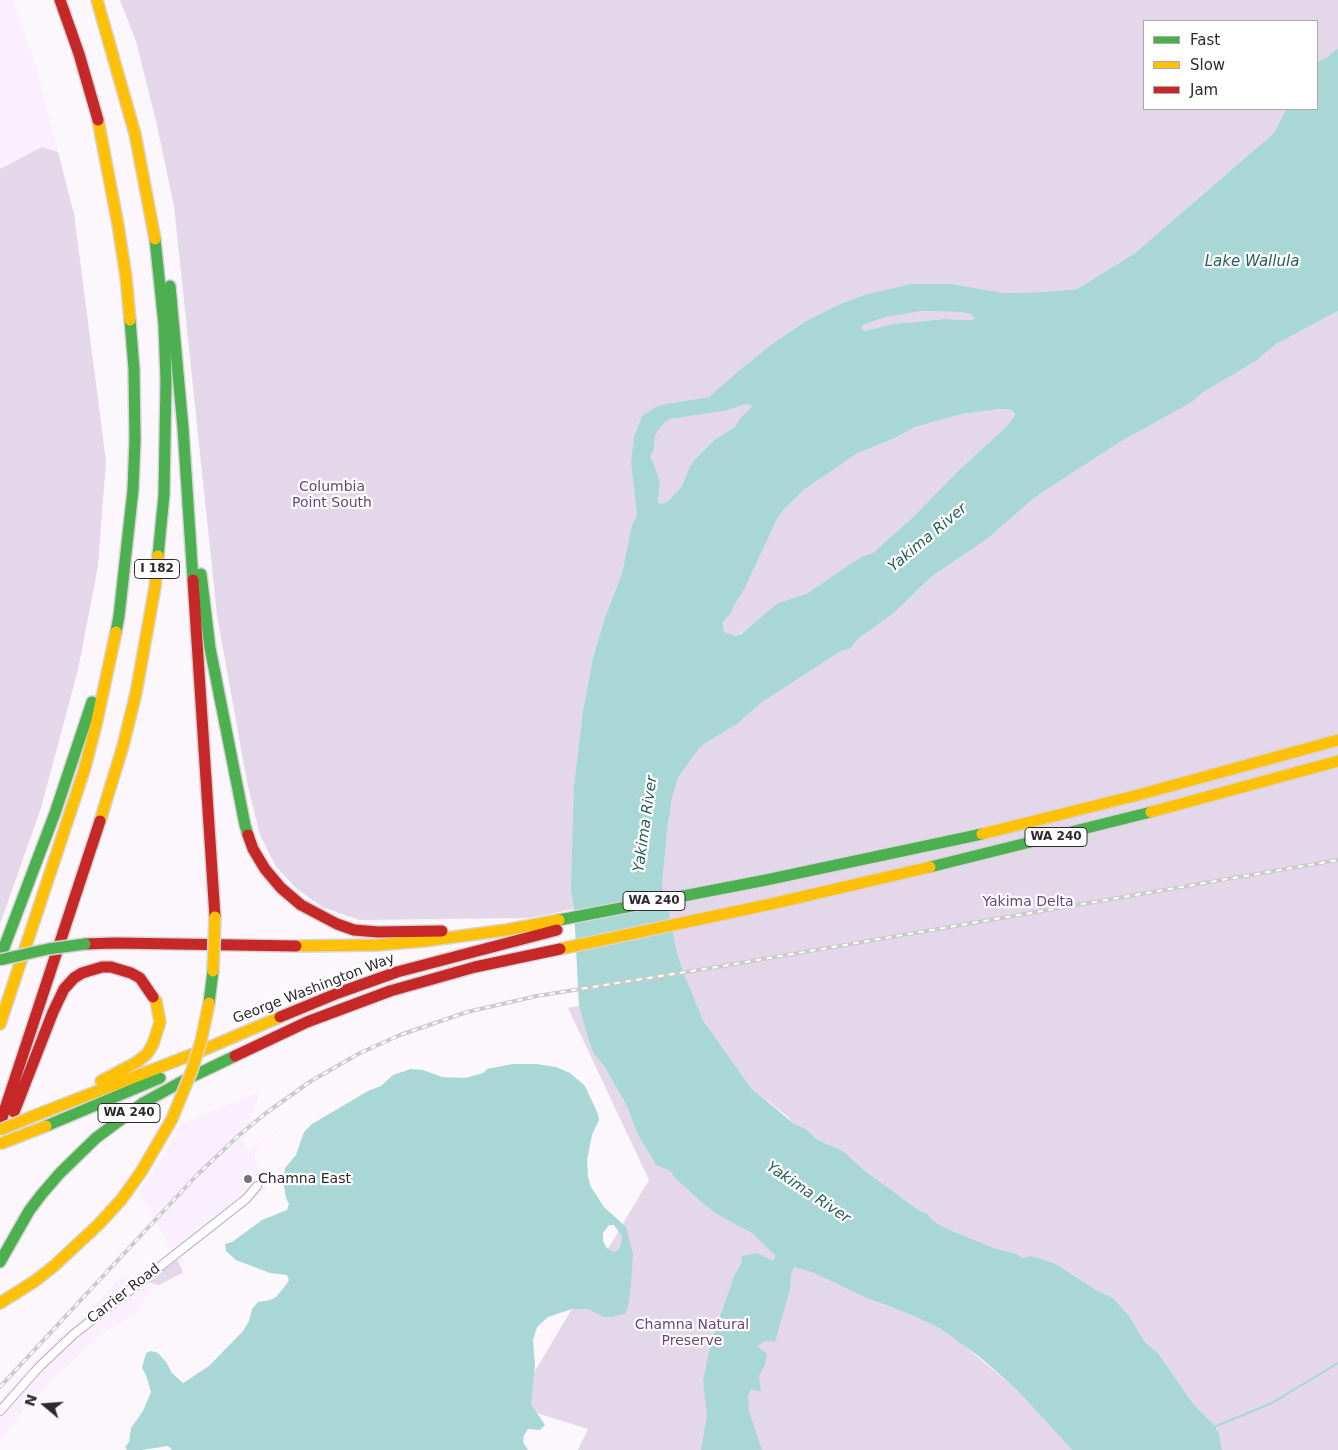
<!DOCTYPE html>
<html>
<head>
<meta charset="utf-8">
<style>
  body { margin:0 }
  #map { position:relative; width:1338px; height:1450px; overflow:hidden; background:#fbf7fc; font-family:"DejaVu Sans",sans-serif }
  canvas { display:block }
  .legend { position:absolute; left:1143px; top:20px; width:175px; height:90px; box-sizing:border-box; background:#fff; border:1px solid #aba9ac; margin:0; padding:6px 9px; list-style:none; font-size:15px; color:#2d292f }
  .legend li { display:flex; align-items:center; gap:10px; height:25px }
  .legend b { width:25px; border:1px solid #aba9ac }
  .north { position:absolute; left:20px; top:1380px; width:50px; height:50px; -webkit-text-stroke:4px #fff; paint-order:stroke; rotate:288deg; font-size:14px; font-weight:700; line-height:20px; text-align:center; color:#2d292f }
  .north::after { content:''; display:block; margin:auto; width:18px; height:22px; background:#2d292f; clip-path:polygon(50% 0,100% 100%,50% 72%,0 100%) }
</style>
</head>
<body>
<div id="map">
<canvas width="1338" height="1450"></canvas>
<ul class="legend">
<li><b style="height:6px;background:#4caf50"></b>Fast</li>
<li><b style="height:6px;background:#ffc107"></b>Slow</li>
<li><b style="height:6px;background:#c62828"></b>Jam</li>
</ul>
<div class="north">N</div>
</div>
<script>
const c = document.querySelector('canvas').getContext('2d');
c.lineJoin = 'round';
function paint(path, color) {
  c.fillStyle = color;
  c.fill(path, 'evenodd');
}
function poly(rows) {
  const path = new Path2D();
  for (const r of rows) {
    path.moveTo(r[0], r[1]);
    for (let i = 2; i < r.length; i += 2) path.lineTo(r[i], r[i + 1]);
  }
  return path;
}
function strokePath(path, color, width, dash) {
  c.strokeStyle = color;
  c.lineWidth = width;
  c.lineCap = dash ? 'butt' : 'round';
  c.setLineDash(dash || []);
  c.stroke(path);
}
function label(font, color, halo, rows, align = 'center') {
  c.font = font + ' "DejaVu Sans",sans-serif';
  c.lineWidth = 4.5;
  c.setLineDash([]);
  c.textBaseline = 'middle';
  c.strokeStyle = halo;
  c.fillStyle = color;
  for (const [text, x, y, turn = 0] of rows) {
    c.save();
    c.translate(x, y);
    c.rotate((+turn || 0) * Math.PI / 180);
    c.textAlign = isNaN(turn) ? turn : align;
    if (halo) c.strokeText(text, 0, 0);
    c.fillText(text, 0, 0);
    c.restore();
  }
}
paint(poly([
  [0,0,12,0,33,55,58,152,42,147,0,169],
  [260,1092,243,1142,249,1150,285,1125,259,1146,255,1152,255,1160,266,1189,185,1254,183,1257,182,1270,140,1192,164,1155,181,1124],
  [123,1274,159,1285,141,1303,135,1315,107,1330,60,1373,22,1412,0,1441,0,1400,24,1372,60,1336,89,1312]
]), '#faeffe');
paint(poly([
  [120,0,1338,0,1338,48,1327,57,1317,62,1317,21,1144,21,1144,109,1286,109,1274,133,1135,253,1077,289,1042,292,1004,293,952,284,836,306,806,321,772,344,736,373,709,397,659,405,631,464,637,515,632,525,622,573,604,620,593,658,583,710,574,784,574,909,529,918,359,920,322,907,296,888,276,867,260,835,247,782,217,615,174,206,156,121,136,41],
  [42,147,58,152,74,214,106,461,98,566,78,670,41,808,0,924,0,169],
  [917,311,960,312,973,315,975,318,972,320,944,319,892,324,865,331,860,328,863,325,886,317],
  [1338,311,1338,1450,1222,1450,1219,1434,1215,1426,1194,1405,1158,1353,1144,1341,1130,1317,1113,1298,1096,1290,1056,1264,1023,1258,1017,1254,994,1248,941,1226,931,1219,928,1214,920,1211,865,1171,843,1151,816,1139,806,1129,793,1123,788,1117,751,1088,703,1020,684,974,677,953,670,916,662,886,667,831,672,798,679,776,701,746,737,724,761,703,841,651,850,649,859,638,893,614,931,577,987,539,1033,499,1046,490,1120,442,1192,402,1202,393,1256,361,1276,344],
  [746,404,752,406,740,418,735,427,714,440,697,457,690,466,682,486,667,502,660,504,658,502,660,481,653,462,650,457,654,450,655,436,659,429,664,423,670,419,725,411],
  [1000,409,1009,409,1015,415,1007,426,959,470,913,517,873,553,863,556,847,566,808,593,778,603,759,620,738,635,732,636,724,632,723,622,731,613,735,604,745,588,777,519,785,508,805,489,858,453,895,438,915,427,962,414],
  [579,1006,593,1053,604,1066,626,1104,637,1133,656,1165,670,1171,674,1177,720,1216,753,1234,801,1269,814,1273,884,1305,914,1316,941,1329,961,1343,1017,1390,1072,1450,578,1450,588,1429,514,1406,649,1180,568,1008],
  [177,1260,182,1270,182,1273,159,1285,147,1282]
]), '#e5d7ea');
paint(poly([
  [1338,48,1338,311,1276,344,1256,361,1202,393,1192,402,1120,442,1046,490,1033,499,987,539,931,577,893,614,859,638,850,649,841,651,761,703,737,724,701,746,679,776,672,798,667,831,662,886,670,916,677,953,684,974,703,1020,751,1088,793,1123,806,1129,816,1139,843,1151,865,1171,920,1211,928,1214,931,1219,941,1226,994,1248,1017,1254,1023,1258,1031,1256,1056,1264,1096,1290,1113,1298,1130,1317,1144,1341,1158,1353,1194,1405,1215,1426,1219,1434,1222,1450,1072,1450,1017,1390,981,1358,941,1329,914,1316,867,1298,814,1273,794,1267,791,1275,790,1289,775,1342,765,1341,757,1346,767,1354,765,1365,759,1376,761,1392,751,1389,748,1396,749,1411,762,1450,701,1450,707,1415,703,1381,711,1342,735,1274,741,1264,742,1256,757,1253,773,1261,776,1256,753,1234,720,1216,705,1205,674,1177,670,1171,656,1165,637,1133,626,1104,604,1066,593,1053,586,1031,579,1006,574,909,571,889,574,784,583,710,593,658,604,620,622,573,632,525,637,515,631,464,634,437,642,416,659,405,709,397,736,373,772,344,806,321,836,306,864,295,911,284,952,284,1004,293,1042,292,1077,289,1135,253,1274,133,1286,109,1317,109,1317,62,1327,57],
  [921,311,960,312,970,314,975,318,972,320,944,319,892,324,865,331,861,328,863,325,886,317],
  [746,404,752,406,740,418,735,427,714,440,697,457,690,466,682,486,667,502,660,504,658,502,660,481,653,462,650,457,654,450,655,436,659,429,664,423,670,419,725,411],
  [1000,409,1009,409,1014,413,1015,415,1007,426,959,470,913,517,873,553,863,556,847,566,808,593,778,603,741,634,735,636,724,632,723,622,731,613,735,604,745,588,777,519,785,508,805,489,858,453,895,438,915,427,962,414],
  [513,1064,537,1064,556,1067,570,1073,585,1086,598,1114,599,1120,592,1135,587,1160,588,1177,591,1187,604,1207,626,1227,633,1254,631,1284,628,1307,625,1314,611,1317,604,1317,588,1309,572,1309,548,1317,537,1327,533,1340,535,1365,531,1404,545,1425,540,1430,528,1429,524,1435,523,1442,528,1450,172,1450,168,1446,142,1450,127,1450,125,1447,129,1442,131,1428,143,1411,151,1392,146,1375,142,1368,146,1353,151,1351,158,1353,166,1362,172,1373,183,1383,209,1366,243,1331,249,1321,252,1309,258,1302,270,1300,276,1297,286,1285,289,1280,287,1275,270,1273,236,1260,226,1251,225,1244,232,1242,262,1220,287,1210,289,1204,286,1198,283,1180,285,1168,296,1155,304,1132,312,1124,368,1091,381,1086,393,1075,411,1069,423,1070,442,1077,465,1078,483,1073,487,1069],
  [609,1225,614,1225,621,1235,622,1241,619,1249,615,1252,611,1251,606,1247,603,1241,603,1233]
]), '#a8d7d6');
strokePath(poly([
  [1214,1427,1272,1403,1338,1363]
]), '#a8d7d6', 2);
const street = poly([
  [0,1411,39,1367,74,1334,246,1199,257,1186]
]);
const fast = poly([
  [155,239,164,325,166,380,164,495,158,556],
  [170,286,183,428,193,580],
  [201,574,210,648,245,825,248,835],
  [116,632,119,616,133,490,135,440,134,369,130,320],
  [930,867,1151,812],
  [559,920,766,880,982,834],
  [0,958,55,813,92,702],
  [209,1003,213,971],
  [46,1126,160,1078],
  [0,1262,29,1211,41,1195,60,1173,96,1138,143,1103,183,1081,235,1056]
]);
const slow = poly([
  [97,0,135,134,155,239],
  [98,120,118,225,126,277,130,320],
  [1151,812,1338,761],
  [100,821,123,746,136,693,155,587,158,556],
  [982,834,1138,795,1338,740],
  [296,946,377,945,424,941,506,930,559,920],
  [560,949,771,904,930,867],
  [0,1024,84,771,96,725,116,632],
  [101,1081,137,1062,147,1054,153,1044,160,1022,156,1001,153,997],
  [31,1117,196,1053,280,1017],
  [0,1303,35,1281,54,1266,99,1224,121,1200,141,1172,172,1119]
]);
const jam = poly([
  [60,0,79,54,98,120],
  [193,580,215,917],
  [248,835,253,849,265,869,281,888,301,905,337,924,354,930,378,932,442,931],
  [85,944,115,943,296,946],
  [280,1017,338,993,397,972,557,930],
  [235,1056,307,1022,390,991,475,967,560,949],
  [14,1112,53,1012,64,989,74,978,82,973,102,967,111,967,131,973,140,978,153,997],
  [0,1124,100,821]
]);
strokePath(street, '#b1aeb3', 10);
strokePath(fast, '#d8d5d9', 14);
strokePath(slow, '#d8d5d9', 14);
strokePath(jam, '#d8d5d9', 14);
strokePath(street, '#fefeff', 8);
strokePath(fast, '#4caf50', 11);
strokePath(slow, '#ffc107', 11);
strokePath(jam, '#c62828', 11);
const rail = poly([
  [0,1387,197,1175,237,1137,266,1113,311,1081,360,1053,400,1035,467,1012,537,996,723,966,1338,860]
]);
strokePath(rail, '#cccbcc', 4);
strokePath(rail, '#fff', 2, [5.5]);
const fastBridge = poly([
  [0,960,48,949,85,944]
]);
const slowBridge = poly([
  [213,971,215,917],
  [172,1119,192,1070,201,1041,209,1003],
  [0,1130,31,1117],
  [0,1144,46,1126]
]);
strokePath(fastBridge, '#d8d5d9', 14, []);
strokePath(slowBridge, '#d8d5d9', 14, []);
strokePath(fastBridge, '#4caf50', 11);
strokePath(slowBridge, '#ffc107', 11);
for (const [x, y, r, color] of [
  [248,1179,5,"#757177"]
]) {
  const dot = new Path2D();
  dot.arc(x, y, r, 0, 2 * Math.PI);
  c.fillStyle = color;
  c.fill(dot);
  strokePath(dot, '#fff', 2);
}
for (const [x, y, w] of [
  [157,569,45],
  [1056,837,62],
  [654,901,62],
  [129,1113,62]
]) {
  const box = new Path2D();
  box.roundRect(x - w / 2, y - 9.5, w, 19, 4);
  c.fillStyle = '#fff';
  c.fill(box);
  strokePath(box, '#2d292f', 1);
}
label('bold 12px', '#2d292f', null, [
  ["I 182",157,569],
  ["WA 240",1056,837],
  ["WA 240",654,901],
  ["WA 240",129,1113]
]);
label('14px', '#6d457c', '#fff', [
  ["Columbia",332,487],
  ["Point South",332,503],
  ["Yakima Delta",1028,902],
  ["Chamna Natural",692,1325],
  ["Preserve",692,1341]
]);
label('14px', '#2d292f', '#fff', [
  ["George Washington Way",314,989,-21],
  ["Carrier Road",124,1294,-38]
]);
label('14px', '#2d292f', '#fff', [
  ["Chamna East",258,1179]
], 'left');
label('italic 15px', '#265f5c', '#fff', [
  ["Lake Wallula",1252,262],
  ["Yakima River",928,538,-40],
  ["Yakima River",646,824,-82],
  ["Yakima River",808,1193,34]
]);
</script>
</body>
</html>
